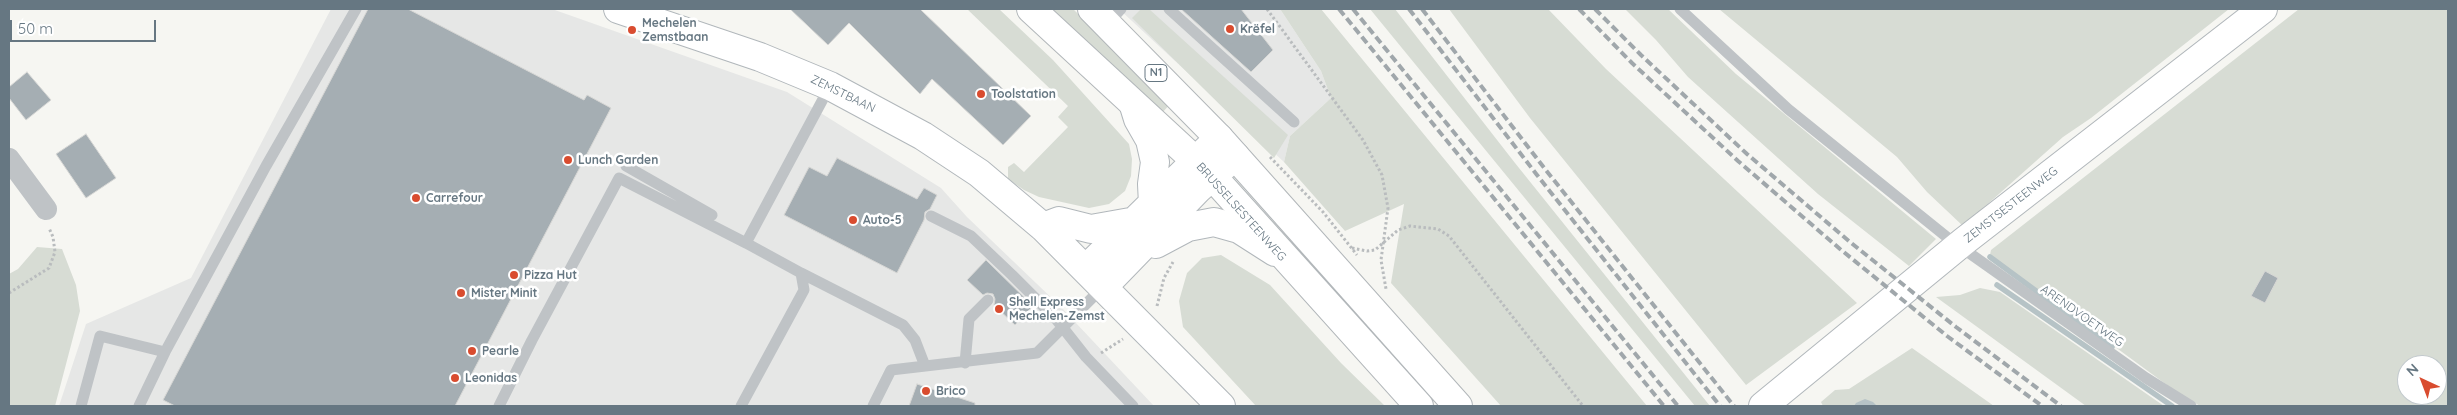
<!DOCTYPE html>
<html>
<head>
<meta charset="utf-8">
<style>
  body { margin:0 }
  #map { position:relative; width:2457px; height:415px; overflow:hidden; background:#f6f6f2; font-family:Quicksand,sans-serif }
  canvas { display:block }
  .frame { position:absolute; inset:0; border:10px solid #667782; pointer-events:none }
  .north { position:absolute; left:2397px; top:355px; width:50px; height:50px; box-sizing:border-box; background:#fff; border:1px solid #c2c9cd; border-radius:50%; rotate:317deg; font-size:14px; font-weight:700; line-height:20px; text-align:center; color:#667782 }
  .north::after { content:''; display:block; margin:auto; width:18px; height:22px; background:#d94c2f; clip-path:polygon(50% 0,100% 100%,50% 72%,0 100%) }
  .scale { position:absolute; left:10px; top:20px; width:146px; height:22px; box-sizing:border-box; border:2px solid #667782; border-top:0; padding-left:6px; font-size:15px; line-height:18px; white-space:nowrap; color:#667782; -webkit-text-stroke:4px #fff; paint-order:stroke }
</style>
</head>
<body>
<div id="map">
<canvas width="2457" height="415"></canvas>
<div class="frame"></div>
<div class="north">N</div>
<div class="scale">50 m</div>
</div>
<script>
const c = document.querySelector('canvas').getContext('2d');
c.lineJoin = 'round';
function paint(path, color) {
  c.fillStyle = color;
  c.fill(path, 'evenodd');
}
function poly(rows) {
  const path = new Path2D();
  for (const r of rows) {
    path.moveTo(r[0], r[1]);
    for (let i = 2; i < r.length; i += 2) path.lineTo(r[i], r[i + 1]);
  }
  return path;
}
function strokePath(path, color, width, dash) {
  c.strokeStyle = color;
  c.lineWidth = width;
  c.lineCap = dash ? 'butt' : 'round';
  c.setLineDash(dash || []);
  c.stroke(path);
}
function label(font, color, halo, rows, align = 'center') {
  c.font = font + ' Quicksand,sans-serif';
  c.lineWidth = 5;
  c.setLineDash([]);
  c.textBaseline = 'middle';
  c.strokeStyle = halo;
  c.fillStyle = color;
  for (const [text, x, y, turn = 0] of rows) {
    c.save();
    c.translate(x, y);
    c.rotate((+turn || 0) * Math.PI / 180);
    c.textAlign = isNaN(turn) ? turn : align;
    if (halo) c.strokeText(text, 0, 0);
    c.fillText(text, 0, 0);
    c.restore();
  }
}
paint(poly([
  [331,9,552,9,787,92,941,188,967,217,1060,306,1154,406,59,406,86,324,191,278],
  [1119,9,1280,9,1321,71,1331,98,1290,136,1284,162]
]), '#e6e7e6');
paint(poly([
  [967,9,999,9,1053,60,1129,144,1132,159,1131,176,1125,191,1109,204,1089,208,1039,197,1024,190,1008,179,1008,167,1014,163,1024,172,1068,127,1058,117,1068,106],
  [1047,9,1073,9,1171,103,1162,113],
  [1141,9,1149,9,1288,135,1274,158,1132,18],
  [1280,9,1321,9,1647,406,1501,406,1391,283,1404,204,1345,231,1284,162,1290,136,1331,98,1321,71],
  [1370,9,1395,9,1515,163,1710,406,1695,406],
  [1449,9,1548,9,1606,69,1857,303,1746,385,1530,118],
  [1625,9,1668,9,1736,74,1936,239,1909,266,1818,194,1688,77,1656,40],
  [1719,9,2229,9,2091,118,2063,137,1963,226,1927,192,1897,157],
  [2299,9,2448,9,2448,406,2200,406,2171,388,1990,255,1991,250],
  [2407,365,2437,365,2437,395,2407,395],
  [37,247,62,249,76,285,80,311,55,406,9,406,9,274,18,269],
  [1221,255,1270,285,1341,363,1385,406,1256,406,1183,327,1179,301,1187,273,1202,258],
  [1980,288,2000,292,2164,406,2086,406,1936,297,1960,295],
  [1912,348,1994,406,1823,406,1821,402,1835,390,1849,389]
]), '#d7dcd4');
paint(poly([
  [1865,399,1873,402,1877,406,1854,406,1856,403]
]), '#b6c3c6');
strokePath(poly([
  [1990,257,2112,347],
  [1997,285,2172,406]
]), '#b6c3c6', 5.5);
const building = poly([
  [368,9,408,9,584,100,587,95,611,108,455,406,175,406,163,400,368,9],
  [790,9,920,9,1031,116,1003,145,932,79,920,94,849,23,828,45,790,9],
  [1181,9,1241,9,1273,50,1251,72,1181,9],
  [27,72,51,100,26,120,9,98,9,87,27,72],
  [86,134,116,178,86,198,56,154,86,134],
  [837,158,917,199,924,188,937,195,930,209,925,212,924,220,897,273,784,215,809,167,827,176,837,158],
  [986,260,1033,306,1015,325,994,305,995,299,993,294,987,293,983,295,967,280,986,260],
  [2265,271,2278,278,2265,303,2251,296,2265,271],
  [917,384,975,403,975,406,909,406,917,384]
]);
paint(building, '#a5aeb3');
strokePath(building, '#d7d7d5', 1);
const secondary = poly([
  [618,9,760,57,830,86,923,136,979,173,1043,227,1221,406],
  [1134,106,1138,119,1150,140,1155,162,1152,184,1153,204],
  [1043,227,1059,221,1091,229,1136,221],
  [1156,244,1188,227,1214,222,1239,229,1275,252],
  [1086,269,1219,138],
  [1103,287,1198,189,1235,156],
  [1763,406,1963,242,2263,9]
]);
const primary = poly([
  [1031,9,1212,176,1419,406],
  [1092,9,1219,138,1458,406]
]);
strokePath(secondary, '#b1b7bb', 30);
strokePath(primary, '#b2b7ba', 30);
strokePath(poly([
  [1267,9,1363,140,1382,175,1388,208,1381,260,1386,289],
  [1270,157,1323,212,1357,255],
  [1352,248,1367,251,1375,250,1398,230,1410,226,1438,229,1449,236,1583,406],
  [9,293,49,268,55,252,53,237,49,228],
  [1157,306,1164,278,1173,262],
  [1101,353,1123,339]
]), '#b9bcbe', 3, [2.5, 2.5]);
strokePath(poly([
  [1169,9,1294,122],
  [1680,9,1788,109,1948,238,2146,378,2191,406],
  [1108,23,1121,9],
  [626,166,712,215],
  [931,216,971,236,1012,275,1056,319,1086,357,1133,406],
  [801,273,903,325,915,340,925,366],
  [165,352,266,166,356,9],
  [965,363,969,319,988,300],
  [81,406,100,336,165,352,139,406],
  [499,406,532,340,619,178,746,243],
  [741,406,804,290,801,273,746,243,830,86],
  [873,406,891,370,1037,353,1103,287]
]), '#bfc3c6', 11);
strokePath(poly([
  [9,159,46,209]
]), '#bfc3c6', 22);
strokePath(secondary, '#fff', 28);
strokePath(primary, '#fff', 28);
strokePath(poly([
  [1339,9,1664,406],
  [1353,9,1678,406],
  [1409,9,1537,175,1720,406],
  [1422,9,1545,169,1734,406],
  [1579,9,1632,63,1738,161,1840,249,1947,336,2042,406],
  [1595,9,1641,55,1747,154,1850,242,1956,327,2061,406]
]), '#a0a7ab', 4, [8, 4]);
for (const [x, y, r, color] of [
  [1230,29,5,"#d94c2f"],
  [632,30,5,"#d94c2f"],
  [981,94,5,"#d94c2f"],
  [568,160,5,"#d94c2f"],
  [416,198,5,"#d94c2f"],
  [853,220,5,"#d94c2f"],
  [514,275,5,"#d94c2f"],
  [461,293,5,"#d94c2f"],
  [999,309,5,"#d94c2f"],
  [472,351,5,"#d94c2f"],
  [455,378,5,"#d94c2f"],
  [926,391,5,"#d94c2f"]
]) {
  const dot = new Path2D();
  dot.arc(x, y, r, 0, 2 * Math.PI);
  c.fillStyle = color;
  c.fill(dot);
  strokePath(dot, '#fff', 2);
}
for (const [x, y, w] of [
  [1156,73,22]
]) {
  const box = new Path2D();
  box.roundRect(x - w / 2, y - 8.5, w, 17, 4);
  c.fillStyle = '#fff';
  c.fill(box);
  strokePath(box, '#667782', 1);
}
label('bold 11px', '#667782', null, [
  ["N1",1156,73]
]);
label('bold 12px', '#667782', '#fff', [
  ["Mechelen",642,23],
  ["Zemstbaan",642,37],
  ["Krëfel",1240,29],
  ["Toolstation",991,94],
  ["Lunch Garden",578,160],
  ["Carrefour",426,198],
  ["Auto-5",863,220],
  ["Pizza Hut",524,275],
  ["Mister Minit",471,293],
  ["Shell Express",1009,302],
  ["Mechelen-Zemst",1009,316],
  ["Pearle",482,351],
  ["Leonidas",465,378],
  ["Brico",936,391]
], 'left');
label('12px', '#667782', '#fff', [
  ["ZEMSTBAAN",843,94,26],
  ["ZEMSTSESTEENWEG",2011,205,-38],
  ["BRUSSELSESTEENWEG",1241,212,48],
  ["ARENDVOETWEG",2082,316,35]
]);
</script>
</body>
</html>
